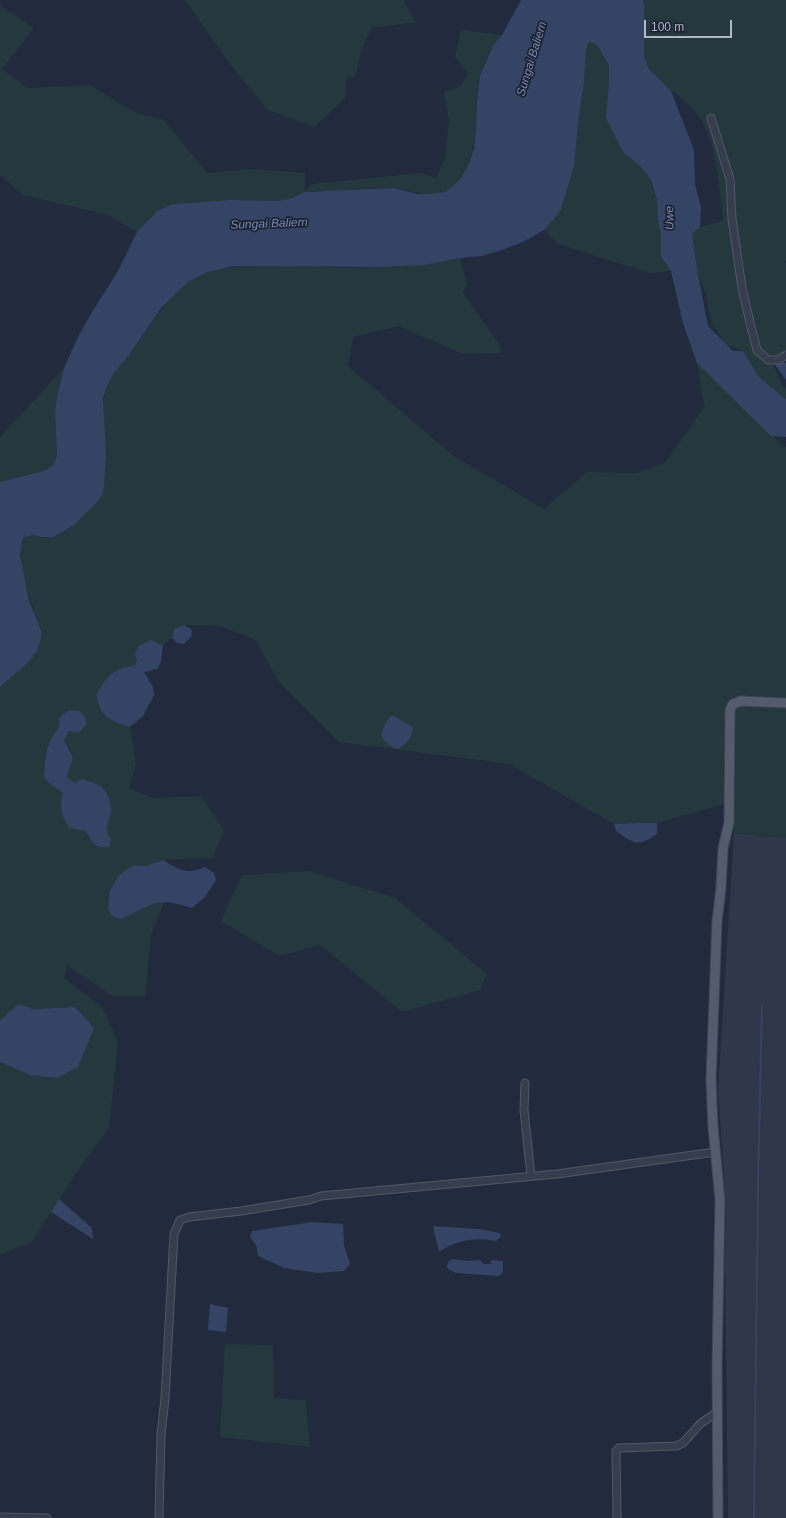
<!DOCTYPE html>
<html>
<head>
<meta charset="utf-8">
<style>
	body { margin:0 }
	#map { position:relative; width:786px; height:1518px; overflow:hidden; background:#222a3d; font-family:Arial,sans-serif }
	canvas { display:block }
	.scale { position:absolute; left:644px; top:20px; width:88px; height:18px; box-sizing:border-box; border:2px solid #b2b8c8; border-top:0; padding-left:5px; font-size:12px; line-height:14px; white-space:nowrap; color:#b2b8c8; -webkit-text-stroke:3px #1b2232; paint-order:stroke }
</style>
</head>
<body>
<div id="map">
<canvas width="786" height="1518"></canvas>
<div class="scale">100 m</div>
</div>
<script>
const ctx = document.querySelector('canvas').getContext('2d');
ctx.lineJoin = 'round';
function fillPath(path, color) { ctx.fillStyle = color; ctx.fill(path, 'evenodd'); }
function stroke(path, color, width, dash) { ctx.strokeStyle = color; ctx.lineWidth = width; ctx.lineCap = dash ? 'butt' : 'round'; ctx.setLineDash(dash || []); ctx.stroke(path); }
function label(font, color, halo, rows, align = 'center') {
  ctx.font = font + ' Arial,sans-serif'; ctx.lineWidth = 3.5; ctx.setLineDash([]); ctx.textBaseline = 'middle'; ctx.strokeStyle = halo; ctx.fillStyle = color; for (const [text, x, y, turn = 0] of rows) {
    ctx.save(); ctx.translate(x, y); ctx.rotate((+turn || 0) * Math.PI / 180); ctx.textAlign = isNaN(turn) ? turn : align; if (halo) ctx.strokeText(text, 0, 0); ctx.fillText(text, 0, 0); ctx.restore();
  }
}
fillPath(new Path2D(`
	M734,833l52,5v680h-58l-3,-256 1,-58 -8,-114z`), '#30374a');
fillPath(new Path2D(`
	M185,0h218l13,22 -44,6 -10,20 -7,29 -8,-1 -2,22 -31,29 -46,-17 -35,-42z
	M643,0h143v261l-2,1 2,2v87l-13,13 11,24h2v11l-27,-22 -16,-26 -16,-6 -14,-20 -5,-16 -2,-16 -8,-19 -6,-41 8,-6 19,-5 4,-3c-4,-28 -6,-73 -21,-98 -13,-24 -51,-37 -58,-65v-51z
	M0,5l34,23 -32,41 26,19 62,-3 46,28 28,7 43,53 45,-4 53,4v19l7,-8 108,-11 16,5 9,-20 4,-38 -5,-28 17,-6 7,-12 -13,-17 6,-27 41,5c-9,12 -18,25 -22,40 -5,19 -3,41 -5,60 -2,20 -10,48 -30,57 -18,7 -34,-3 -51,-4 -18,-1 -37,2 -55,3 -11,0 -23,-1 -33,1 -5,1 -9,5 -14,6 -5,2 -10,2 -15,3l-104,3 -16,7 -20,21 -29,-17 -85,-20 -23,-20z
	M592,41l6,5 11,20v19l14,67 17,14 11,14 6,20 1,22 3,12v22l10,15 -22,2 -91,-29 -14,-14 9,-10 21,-54 5,-51 5,-32 2,-32 3,-9z
	M460,258l7,26 -4,9 38,54 -1,6 -38,1 -64,-28 -45,11 -5,29 106,90 90,53 43,-37 49,1 29,-10 40,-57c-4,-14 -5,-28 -8,-43l89,85v390l-52,-5 -7,-30 -70,20 -43,1 -105,-60 -170,-22 -61,-61 -22,-41 -36,-14 -35,-1 -13,9v4l-9,7 -12,-5 -17,26h-7l-31,29c4,23 14,25 34,32l6,38 -7,23 23,10 49,-2 23,34 -11,28 -50,2 -17,6 -13,-1 -23,25 -2,17 7,11 7,1 28,-15 15,-3 -14,34 -6,61h-33l-45,-31 -2,14 37,28 16,35 -9,86 -33,45 -44,69 -32,13v-193l30,13 64,-46 -19,-22 -42,2 -14,-5 -19,16v-333l27,-23 14,-34c-6,-15 -31,-84 -15,-94 4,-3 9,0 14,1 18,3 33,-10 44,-23l19,-103c-1,-32 18,-45 35,-68 15,-22 29,-45 50,-61 28,-21 67,-16 100,-16 31,1 63,2 94,1 28,-1 51,-4 78,-9zM60,724l9,7 -5,10 9,16 -6,20 44,35 -5,14 1,7 -13,12 -31,-52 -14,-10 -4,-5c-1,-10 0,-28 5,-37 3,-6 7,-11 10,-17z
	M64,368l-7,28 -2,16 2,43 -3,9 -7,6 -47,12v-45z
	M309,871l86,27 92,76 -7,16 -78,22 -82,-67 -41,11 -58,-35 21,-46z
	M225,1344l48,1 1,53 32,2 4,47 -90,-10z`), '#24383e');
fillPath(new Path2D(`
	M521,0h122l1,5v51l5,13 22,22 23,59 1,34 6,23 -1,20 -8,7 6,40 10,52 25,25h10l16,26 27,22v38l-15,-1 -74,-73 -14,-40 -12,-52 -10,-15v-22l-3,-12 -1,-22 -6,-20 -11,-14 -17,-14 -17,-34 3,-33v-19l-11,-20 -7,-4h-2l-3,9 -2,32 -5,32 -5,51 -13,43 -8,11 -9,10 -21,12 -24,9 -17,5 -22,2 -36,7 -43,2 -148,-1 -25,6 -19,9 -27,26 -33,48 -15,18 -7,13 -4,12 3,56 -2,32 -2,9 -5,7 -22,22 -9,6 -13,7h-12l-9,-2 -8,2 -2,4 -2,14 9,45 12,30v8l-4,13 -10,13 -27,23v-205l47,-12 7,-6 3,-9 -2,-43 2,-16 7,-28 15,-33 13,-23 26,-41 19,-39 20,-21 16,-7 15,-1 44,-3 45,1 15,-3 13,-6 89,-4 24,6h12l15,-2 8,-6 9,-9 7,-14 5,-14 2,-23 1,-25 3,-26 13,-29 9,-11z
	M779,362l7,1v17l-11,-15z
	M185,625l7,5 -1,7 -7,7 -7,-1 -5,-5 2,-9z
	M151,640l12,5 -2,17 -4,7 -13,3 9,15 1,8 -11,21 -13,11c-21,-7 -29,-9 -34,-32 10,-17 18,-28 38,-29l3,-5 -2,-7 4,-8z
	M69,710l11,1 5,6 1,8 -8,8 -9,-2 -5,10 9,16 -6,20 8,6 7,-4c6,2 14,4 18,7 8,6 12,17 11,26 -2,12 -8,15 0,27l-2,8c-15,1 -16,-3 -23,-16l-17,-3c-8,-14 -10,-20 -6,-35l-14,-10 -5,-6c1,-11 1,-26 6,-36 4,-10 11,-11 9,-23z
	M390,716h4l19,11c-1,12 -6,16 -15,22 -21,-9 -19,-15 -8,-33z
	M637,823h20v11c-19,13 -23,10 -41,-3l-2,-7z
	M163,860c16,10 24,15 42,7l9,6 2,7 -11,17 -13,11c-36,-12 -39,-4 -70,11l-7,-1 -4,-3 -3,-8 2,-17 9,-15 14,-10 13,1z
	M19,1004l14,5 42,-2 19,21 -16,39 -21,11 -27,-3 -30,-13v-42z
	M59,1199l33,29 1,11 -42,-27z
	M312,1222l31,2 1,21 6,19 -6,7 -27,2 -33,-5 -26,-12 -2,-11 -6,-8 2,-6z
	M433,1226l46,3 21,4 1,4 -5,4c-21,-4 -39,-1 -57,11z
	M453,1259l15,2 12,-1 4,4h7v-4l12,1v11l-4,4 -43,-3 -9,-5 1,-6z
	M210,1304l18,4 -2,24 -18,-2z`), '#354365');
stroke(new Path2D(`
	M754,1518l4,-334 4,-178`), '#354365', 2);
const minor = new Path2D(`
	M711,118l19,61 2,40 10,69 9,39 6,23 11,10h11l7,-5
	M525,1083l-1,27 7,66
	M0,1517l47,1
	M159,1518l2,-83 4,-37 9,-164 6,-14 9,-3 52,-6 68,-11 12,-4 236,-22 158,-22
	M617,1518l-1,-67 3,-3 57,-2 7,-3 17,-19 17,-12`);
const major = new Path2D(`
	M718,1518l-1,-151 3,-167 -7,-73 -2,-48 6,-158 4,-33 2,-40 6,-25 1,-113 3,-6 8,-3 45,2`);
stroke(minor, '#515868', 9);
stroke(major, '#3f4656', 11);
stroke(minor, '#363d4d', 7);
stroke(major, '#545b6d', 9);
label('italic 12px', '#788ab2', '#1b2232', [
	["Sungai Baliem",532,59,-73],
	["Uwe",670,218,-91],
	["Sungai Baliem",269,224,-2]
]);
</script>
</body>
</html>
